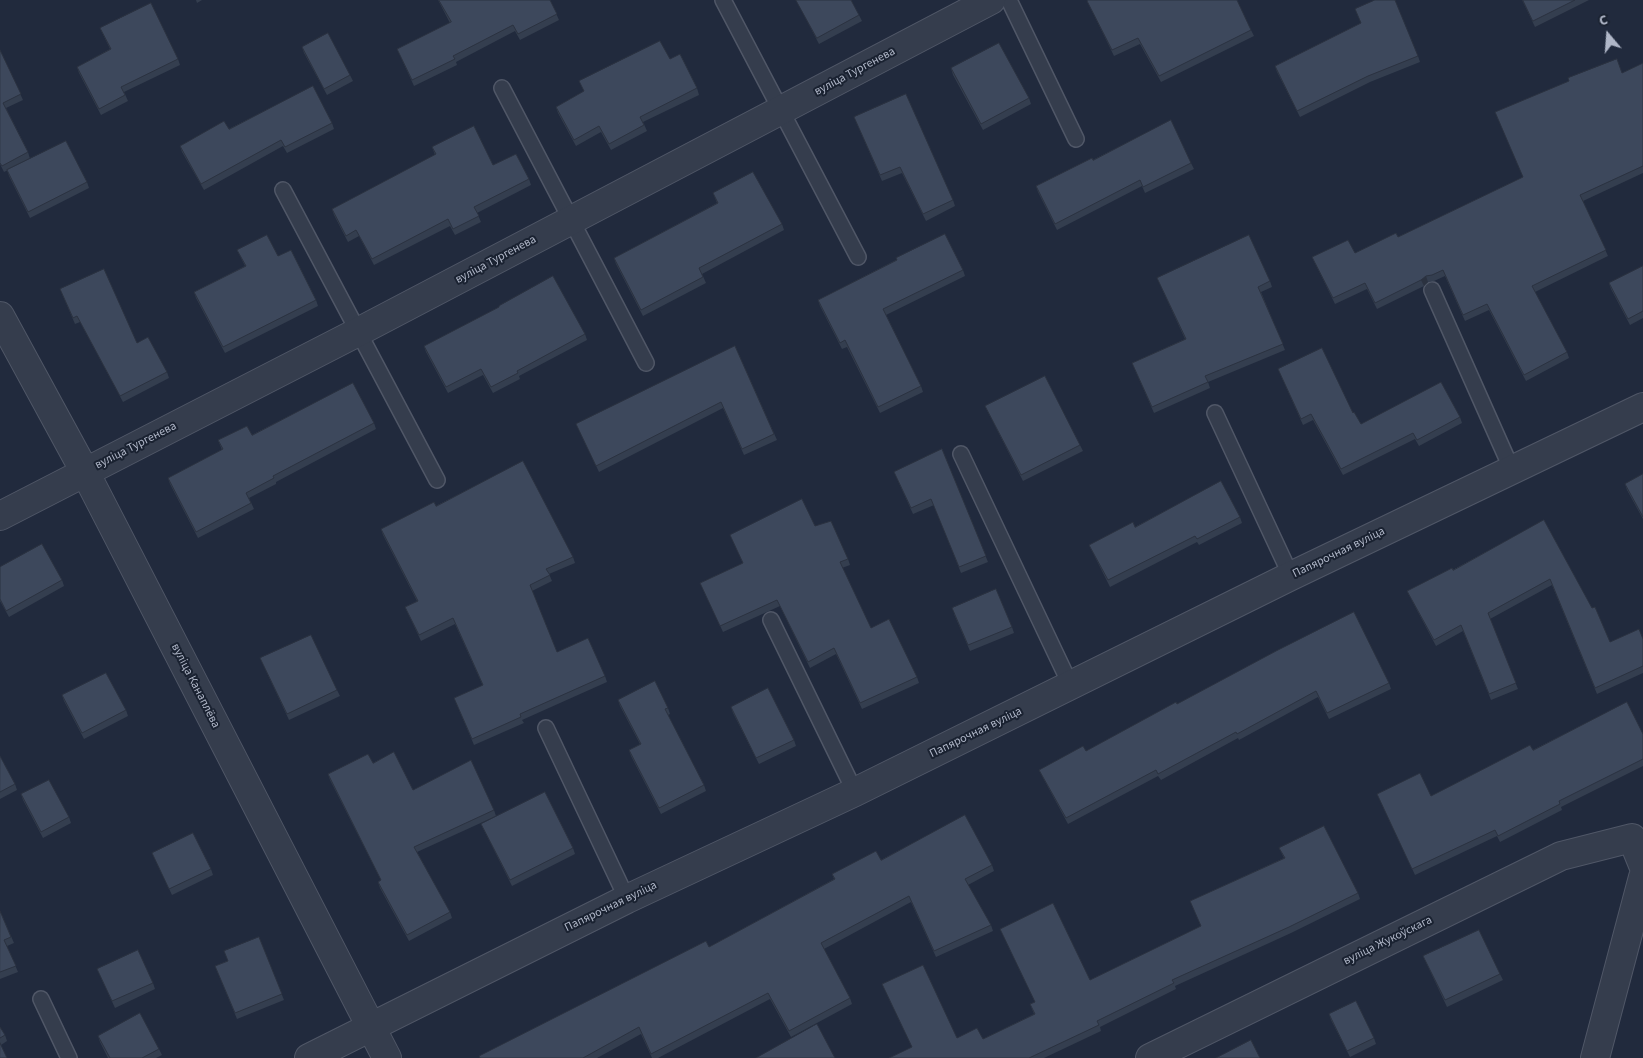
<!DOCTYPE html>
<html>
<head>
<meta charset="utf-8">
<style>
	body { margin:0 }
	#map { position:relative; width:1643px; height:1058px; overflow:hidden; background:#212a3d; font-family:"Source Sans 3",sans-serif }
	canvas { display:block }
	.north { position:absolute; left:1583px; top:10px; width:50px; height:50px; -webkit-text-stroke:4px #1a2231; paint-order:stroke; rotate:342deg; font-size:14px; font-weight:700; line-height:20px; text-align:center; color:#b0b7c8 }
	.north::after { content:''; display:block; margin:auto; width:18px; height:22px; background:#b0b7c8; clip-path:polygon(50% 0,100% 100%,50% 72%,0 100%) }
</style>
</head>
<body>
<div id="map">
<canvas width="1643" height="1058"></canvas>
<div class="north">С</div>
</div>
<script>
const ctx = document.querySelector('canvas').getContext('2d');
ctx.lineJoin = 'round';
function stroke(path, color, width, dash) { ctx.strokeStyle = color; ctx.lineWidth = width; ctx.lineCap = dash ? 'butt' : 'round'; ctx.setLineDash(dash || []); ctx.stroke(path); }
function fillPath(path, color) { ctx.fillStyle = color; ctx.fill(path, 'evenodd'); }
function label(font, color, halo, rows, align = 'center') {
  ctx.font = font + ' "Source Sans 3",sans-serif'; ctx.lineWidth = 4; ctx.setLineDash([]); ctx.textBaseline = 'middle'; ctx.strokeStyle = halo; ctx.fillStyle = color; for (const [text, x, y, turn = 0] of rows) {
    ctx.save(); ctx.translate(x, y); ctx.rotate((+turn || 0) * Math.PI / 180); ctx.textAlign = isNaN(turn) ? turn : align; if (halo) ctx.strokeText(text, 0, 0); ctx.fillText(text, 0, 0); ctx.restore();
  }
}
const service = new Path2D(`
	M723,0l135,257
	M1009,0l67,139
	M502,88l144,275
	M283,190l154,290
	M1432,290l80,180
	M1215,413l76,163
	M961,454l110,232
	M771,620l84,172
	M546,728l81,171
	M41,999l28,59`);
const minor = new Path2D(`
	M0,316l85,156 302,586
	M0,516l358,-184 633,-332
	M309,1058l318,-159 228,-107 436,-216 352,-169
	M1150,1058l411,-202 71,-18 11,27
	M1595,1058l48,-181`);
stroke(service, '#505767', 18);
stroke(minor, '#505767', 30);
stroke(service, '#353d4d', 15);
stroke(minor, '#353d4d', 28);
fillPath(new Path2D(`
	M196,0h6l-5,3z
	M438,0h112l9,20 -39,20 -5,-9 -59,31 1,3 -43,21 -17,-37 53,-26z
	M796,0h55l8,15 3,6 -43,23z
	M1522,0h67l-54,27z
	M1087,1l164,29 3,6 -93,46 -21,-38 -26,12 -24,-49z
	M100,28l78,31 2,6 -56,27 4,9 -27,14 -22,-42 -2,-6 33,-18z
	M302,47l48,28 3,6 -26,14 -23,-42z
	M0,50l23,50 -17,8 22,44 2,7 -26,13 -4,-8z
	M1418,56l2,6 -50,20 -70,35 -23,-45 -2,-6z
	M670,59l27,29 2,7 -56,27 4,9 -36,19 -10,-18 -25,14 -18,-33 -2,-6 28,-16 -5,-10z
	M1643,63v110l-60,28 25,55 -73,36 32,60 2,6 -43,23 -37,-71 -24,11 -20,-45 -11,5 -6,1 -4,4 -47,23 -10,-20 -32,15 -20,-41 -3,-6 43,-4 43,-16 125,-60 99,-104z
	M951,68l78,30 2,6 -48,26 -30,-55z
	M854,117l99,83 2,6 -29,15 -24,-48 -20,8z
	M332,123l2,6 -47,24 -4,-7 -79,44 -22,-38 -2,-6 49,-17z
	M432,147l61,18 36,14 2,6 -54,28 4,9 -26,13 -5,-9 -76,39 -15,-29 -11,6 -14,-27 -2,-6 103,-54z
	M1093,160l98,3 3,6 -49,24 -3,-7 -85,44 -19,-38 -2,-6z
	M7,170l80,12 2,6 -59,30 -21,-42z
	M713,193l69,31 2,6 -82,44 4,9 -63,33 -27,-52 -2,-6 103,-55z
	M237,250l41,6 38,44 2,6 -93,47 -29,-55 -2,-6 51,-26z
	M896,260l67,10 2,6 -79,39 35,71 2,6 -43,21 -33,-66 -5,2 -22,-43 -2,-6z
	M1643,266v52l-13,7 -19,-36 -2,-6z
	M1157,278l113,3 2,6 -11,5 24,58 -77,32 2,6 -56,25 -22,-50 53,-24z
	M60,289l77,54 30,29 2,6 -46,24 -43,-80 -5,2z
	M585,334l2,6 -68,36 1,3 -27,14 -10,-18 -35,18 -22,-41 -2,-6z
	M735,346l42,94 -33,15 -21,-47 -124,64 -23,-48z
	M1278,369l75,44 8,11 99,-7 2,6 -43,23 -4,-7 -72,36 -30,-55 -10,5z
	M985,406l95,39 3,6 -60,30 -35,-69z
	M374,423l2,6 -100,53v2l-27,14 5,11 -56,29 -28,-54 -2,-6 54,-28 -4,-10 34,-5z
	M942,449l46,113 -27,11 -27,-68 -21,9 -19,-42z
	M1643,474v45l-16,-29 -2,-6z
	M436,506l137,51 2,6 -26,11 3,7 -20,10 25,61 48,24 2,6 -85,38 2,3 -50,22 -20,-47 29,-12 -28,-62 -34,17 -16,-34 12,-6 -34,-66 -2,-6z
	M1240,517l2,6 -43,22 -2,-3 -87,45 -21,-42z
	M1544,520l66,122 33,-3v34l-46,21 -45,-109 -62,34 28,70 -27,11 -28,-69 -27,15 -26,-49 -3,-6 46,-21z
	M815,526l33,33 2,6 -8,3 29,60 46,49 2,6 -57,26 -26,-55 -26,14 -30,-62 -57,26 -23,-49 43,-20 -13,-28z
	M0,567l62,13 2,6 -55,31 -9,-16z
	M954,614l58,13 2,6 -44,18z
	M260,658l77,32 3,6 -51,24z
	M1389,683l2,6 -62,30 -11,-22 -79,43 -1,-2 -77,42 -3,-4 -90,48 -26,-48 -3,-6 47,-19 91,-47z
	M62,695l64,15 2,6 -44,23 -20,-38z
	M618,700l50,8 2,6 -2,1 36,70 2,6 -45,23 -30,-58 -2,-6 11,-6 -20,-38z
	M731,707l63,33 2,6 -37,18 -26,-51z
	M1643,734v32l-82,41 1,3 -62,32 -3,-6 -82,39 -38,-81 54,2 102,-46z
	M0,756l15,28 2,6 -17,9z
	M373,763l40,27 81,20 2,6 -79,36 33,60 2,6 -43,23 -29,-53 -2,-6 3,-2 -51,-100 -2,-6z
	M21,794l48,23 2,6 -28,15 -20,-38z
	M481,824l92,24 2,6 -63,32z
	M1279,848l79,45 2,6 -69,34 -116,53 1,3 -76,38 1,4 -57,27h-155l23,-11 -30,-63 75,54 26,1 51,-25 -4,-10 5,-2 -35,-73 90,51 111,-54 -11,-25 94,-43z
	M152,853l59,16 2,6 -41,20z
	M881,860l111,5 2,6 -26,14 23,40 2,6 -57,26 -25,-55 -87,47 26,49 2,6 -61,33 -21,-38 -112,59h-6l-11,-24 -44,24h-117l229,-111 125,-68 -2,-5z
	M0,911l14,32 -7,3 11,26 -18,7z
	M259,937l25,63 -47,19 -22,-53 12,-5z
	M1423,956l77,18 3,6 -56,27z
	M97,969l56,14 2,6 -40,19z
	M1329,1014l45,24 2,6 -26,13 -19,-37z
	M0,1027l5,8 2,6 -6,4 -1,13z
	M98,1036l61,13 3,6 -6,3h-48l-8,-16z`), '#343e4f');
fillPath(new Path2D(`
	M1426,276l2,6 -4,4 -3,-6z`), '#2b3240');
const building = new Path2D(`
	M439,0h111l7,14 -39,20 -5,-9 -60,31 2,3 -43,21 -15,-31 54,-27z
	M796,0h55l8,15 -42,23z
	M1088,0h149l14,30 -92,46 -21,-38 -26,12 -25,-49z
	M1375,0h20l23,56 -50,20 -71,35 -22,-45 86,-43 -6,-14z
	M1523,0h52l-42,21z
	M151,3l27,56 -57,28 4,8 -26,14 -22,-42 34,-18 -11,-21z
	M328,33l22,42 -26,14 -22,-42z
	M660,41l10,18 10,-5 17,34 -57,29 4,8 -35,19 -10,-18 -25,14 -18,-33 28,-16 -5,-10z
	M999,43l30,55 -48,26 -30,-56z
	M0,50l21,44 -18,9 25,49 -26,14 -2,-3z
	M1617,59l5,14 21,-10v103l-63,29 26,55 -74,36 35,66 -43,23 -37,-71 -24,11 -20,-45 -11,5 -6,1 -5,4 -46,23 -10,-20 -32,15 -21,-41 36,-17 7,13 41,-20 2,4 125,-60 -28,-65 74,-31 -1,-3z
	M313,86l19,37 -47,24 -4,-7 -80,44 -21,-38 44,-25 5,8z
	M906,94l47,106 -30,14 -23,-47 -20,8 -26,-58z
	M1171,120l20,43 -48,24 -3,-7 -85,44 -19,-38 56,-28 1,2z
	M474,126l19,39 23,-11 13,25 -55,28 5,9 -26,13 -5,-10 -76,40 -16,-29 -10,6 -14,-27 104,-55 -4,-7z
	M66,141l21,41 -59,30 -21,-42z
	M753,172l29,52 -83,44 4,9 -62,33 -27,-52 104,-55 -5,-10z
	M945,234l18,36 -80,39 38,77 -43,21 -33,-67 -5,3 -22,-43 79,-40 -1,-2z
	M267,235l11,21 13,-6 25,50 -93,47 -29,-55 52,-26 -9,-16z
	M1249,235l21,46 -12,6 25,57 -78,32 3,6 -56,25 -20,-44 54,-24 -29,-61z
	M1643,266v45l-15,8 -19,-36z
	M104,269l33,74 11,-6 19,35 -47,24 -43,-80 -4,2 -13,-29z
	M553,276l32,58 -68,37 1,2 -27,14 -10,-18 -35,18 -22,-41 75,-39v-1z
	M735,346l39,88 -32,15 -21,-47 -125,64 -20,-42z
	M1322,348l31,65 1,-1 7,12 80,-42 19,35 -43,23 -4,-7 -72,36 -30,-55 -10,5 -23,-50z
	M1045,376l35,69 -59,30 -36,-69z
	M353,383l21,40 -101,53 1,2 -28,15 5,10 -55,29 -28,-54 55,-29 -5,-9 29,-14 5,9z
	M942,449l44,107 -27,11 -28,-68 -20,9 -17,-36z
	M523,461l50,96 -27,12 4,6 -20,10 27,67 31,-14 17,38 -85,38 1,3 -49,22 -18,-41 29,-13 -30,-67 -34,17 -14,-28 13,-6 -37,-72 53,-27 2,4z
	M1643,474v43l-18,-33z
	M1221,481l19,36 -43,22 -2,-3 -87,44 -19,-35 44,-23 2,5z
	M802,499l13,27 16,-5 17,38 -8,3 31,66 18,-9 28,58 -57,26 -26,-55 -26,14 -31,-62 -57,26 -20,-43 43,-20 -13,-28z
	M1544,520l48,88 3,-1 15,35 29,-13 4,10v27l-48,22 -45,-109 -62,34 28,70 -27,11 -28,-69 -27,15 -27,-49 45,-23 1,2z
	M42,544l20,36 -56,31 -6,-12v-32z
	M996,589l16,38 -44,18 -16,-37z
	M1354,612l35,71 -62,30 -11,-22 -79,43 -1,-2 -78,42 -2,-4 -90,48 -27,-48 44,-24 3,5 90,-49 1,2 99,-53z
	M311,635l26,55 -50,24 -27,-56z
	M106,673l20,37 -44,23 -20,-38z
	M655,681l13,27 -3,1 39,76 -45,23 -30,-58 12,-6 -23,-44z
	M768,688l26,52 -38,18 -25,-51z
	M1627,702l16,32v25l-84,42 1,3 -62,32 -3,-6 -83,39 -35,-75 43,-21 11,23 99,-51 3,5z
	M394,752l19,38 58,-30 23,50 -80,37 36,65 -43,23 -29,-53 3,-2 -53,-106 40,-20 5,9z
	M0,756l15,28 -15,8z
	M49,780l20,37 -28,15 -20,-38z
	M545,792l28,56 -63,32 -29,-56z
	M965,815l27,50 -27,14 26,46 -57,26 -25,-55 -88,47 29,55 -61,33 -21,-38 -117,61 -12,-27 -56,31h-103l-1,-2 227,-115 3,6 126,-68 -3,-5 44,-23 5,9z
	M1324,826l34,67 -69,34 -117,53 2,3 -77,38 2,4 -70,33h-140l23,-11 -30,-63 41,-19 34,73 20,-10 6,11 52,-25 -5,-10 5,-2 -35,-73 53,-26 37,77 111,-54 -11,-25 95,-43 -6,-10z
	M193,833l18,36 -42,20 -17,-36z
	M0,911l11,26 -7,3 12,26 -16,6z
	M1479,930l21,44 -55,26 -22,-44z
	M259,937l23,57 -47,19 -20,-47 13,-5 -4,-10z
	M138,950l15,33 -41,18 -15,-32z
	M1356,1001l18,37 -27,13 -18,-37z
	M140,1013l19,36 -17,9h-32l-12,-22z
	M817,1024l18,34h-79z
	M0,1027l5,8 -5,3z
	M1251,1040l9,18h-44z
	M0,1043l7,15h-7z`);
fillPath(building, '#3d485c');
stroke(building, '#2b3240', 1);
label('12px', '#b0b7c8', '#1a2231', [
	["вуліца Тургенева",855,72,-28],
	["вуліца Тургенева",496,260,-28],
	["вуліца Тургенева",136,446,-27],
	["Папярочная вуліца",1339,553,-26],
	["вуліца Канаплёва",195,686,63],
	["Папярочная вуліца",976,733,-26],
	["Папярочная вуліца",611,907,-26],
	["вуліца Жукоўскага",1388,941,-26]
]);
</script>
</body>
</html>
